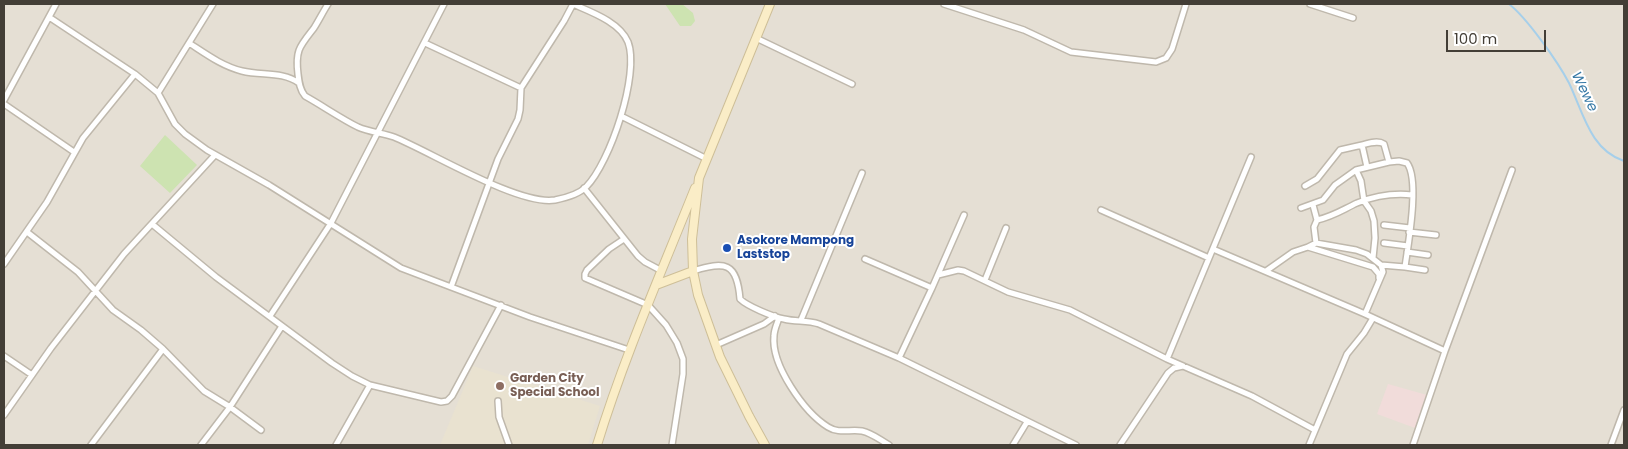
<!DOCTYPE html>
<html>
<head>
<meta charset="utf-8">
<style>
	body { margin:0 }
	#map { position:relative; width:1628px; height:449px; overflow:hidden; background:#f1eee6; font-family:Poppins,sans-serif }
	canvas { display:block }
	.frame { position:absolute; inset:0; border:5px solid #433e36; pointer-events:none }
	.scale { position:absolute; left:1446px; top:30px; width:100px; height:22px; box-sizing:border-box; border:2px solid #433e36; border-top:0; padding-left:6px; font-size:15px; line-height:18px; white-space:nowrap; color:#433e36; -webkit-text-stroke:4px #fff; paint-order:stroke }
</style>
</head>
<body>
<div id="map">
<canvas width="1628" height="449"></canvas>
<div class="frame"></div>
<div class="scale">100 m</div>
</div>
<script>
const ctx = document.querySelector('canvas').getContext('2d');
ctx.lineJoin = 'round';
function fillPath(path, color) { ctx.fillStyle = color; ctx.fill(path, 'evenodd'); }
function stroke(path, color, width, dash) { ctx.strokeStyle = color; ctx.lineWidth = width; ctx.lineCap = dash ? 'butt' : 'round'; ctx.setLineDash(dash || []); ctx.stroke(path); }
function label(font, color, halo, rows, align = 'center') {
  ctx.font = font + ' Poppins,sans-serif'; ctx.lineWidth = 4; ctx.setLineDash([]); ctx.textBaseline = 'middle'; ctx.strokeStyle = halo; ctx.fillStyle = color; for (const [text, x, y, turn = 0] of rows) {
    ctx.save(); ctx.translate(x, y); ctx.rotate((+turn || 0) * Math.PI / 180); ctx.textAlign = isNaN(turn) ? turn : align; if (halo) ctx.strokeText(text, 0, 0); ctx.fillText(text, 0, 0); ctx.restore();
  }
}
fillPath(new Path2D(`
	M4,4h1620v441h-1620z`), '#e5dfd4');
fillPath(new Path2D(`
	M473,366l127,40 -12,39h-148z`), '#e9e2d0');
fillPath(new Path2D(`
	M1388,384l39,11 -12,33 -38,-14z`), '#f1dcda');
fillPath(new Path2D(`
	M665,4h17l11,9 2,8 -4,5h-11z
	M165,135l32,30 -27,28 -30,-27z`), '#cde3b1');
stroke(new Path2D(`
	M1509,4c18,14 49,58 60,79 14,29 21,67 55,78`), '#a6cfea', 2);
const street = new Path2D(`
	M213,4l-55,89 17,31 10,10 22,16 62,35 132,83 129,49 99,33
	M328,4c-5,8 -9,16 -14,24 -14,18 -19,22 -16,46 1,9 2,16 7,22 18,10 35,22 53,31 11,5 24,6 36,10 37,15 125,69 161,63 10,-2 24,-6 31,-13 24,-24 54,-113 42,-145 -8,-20 -37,-30 -55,-38
	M944,4l80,26 47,22 85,10 10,-4 6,-9 14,-45
	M1310,4l43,14
	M49,17l86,57 23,19
	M756,38l96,46
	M189,43c17,11 33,23 53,28 20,5 40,0 57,12
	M425,43l96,45
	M4,100l52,-96
	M4,104l70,48
	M621,116l86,43
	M1367,167l-5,-22c7,-2 16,-5 22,-1l5,18
	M1356,170l5,11 3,20 7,10 3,10 1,17 -2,20
	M1305,186l12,-7 23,-29 22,-5
	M584,188l54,68 7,6 17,9
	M1313,205l4,15
	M1301,208l22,-8 12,-15 21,-15 33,-8 10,-1 8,2c13,17 1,82 -2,104l-24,-2
	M1101,210l108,48
	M152,224l64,53 116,86 20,13 18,9 71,17 6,-1 5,-5 49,-91
	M1384,225l26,3
	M27,232l51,40 35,38 28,20 22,19 41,42 26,16 31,23
	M1409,232l27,3
	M624,239l-15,10 -22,21 -2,4v4l63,27 18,20 11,18 6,16v15l-11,71
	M1316,243l-2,-16 3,-7c17,-4 25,-10 40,-17 18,-7 37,-10 55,-8
	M1384,243l24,3
	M1308,247l8,-4 40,7 11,4 14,11 2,7 -18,42
	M1213,249l152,65 80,37
	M1407,252l21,3
	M865,259l67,29
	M4,264l43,-62 36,-64 52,-64
	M1405,267l20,3
	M693,271c32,-10 44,-9 47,28 7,7 33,18 44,20 12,3 23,1 35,5l80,34 177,87
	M1266,271l27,-19 15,-5 65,20 6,7v4
	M938,275l20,-5 6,1 44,21 62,18 97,49 85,37 63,34
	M985,280l21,-52
	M451,287l47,-128 20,-40 2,-9 1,-22 43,-67 9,-17
	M270,316l61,-93 113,-219
	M779,318c-2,6 -5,12 -5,18 -3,29 30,76 54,91 11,7 22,2 34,4 10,2 18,9 27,14
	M801,320l61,-147
	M716,345l48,-21 11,-8
	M4,356l28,19
	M899,358l33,-70 32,-73
	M1167,359l84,-202
	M498,401l1,16 10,28
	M4,415l47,-67 73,-94 91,-99
	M91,445l72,-96
	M201,445l29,-38 52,-81
	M336,445l34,-60
	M1013,445l14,-23
	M1120,445l48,-72 6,-5 9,-2
	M1309,445l38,-91 17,-21 9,-15
	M1413,445l32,-94 67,-181
	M1611,445l13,-35`);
const secondary = new Path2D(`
	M656,285l37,-14
	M597,445c27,-88 64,-172 98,-257
	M765,445l-16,-29 -29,-59 -22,-62 -5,-24 -1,-32 7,-61 71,-174`);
stroke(street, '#bfb8ac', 8);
stroke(secondary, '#cebf98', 10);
stroke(street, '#fff', 5);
stroke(secondary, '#faedc7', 8);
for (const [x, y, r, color] of [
	[727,248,5,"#1a4fb4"],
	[500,386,5,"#8d6e63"]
]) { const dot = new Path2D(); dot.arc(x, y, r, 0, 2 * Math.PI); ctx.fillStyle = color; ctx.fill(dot); stroke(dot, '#fff', 2); }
label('bold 12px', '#164399', '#fff', [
	["Asokore Mampong",737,241],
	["Laststop",737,255]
], 'left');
label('bold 12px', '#785e54', '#fff', [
	["Garden City",510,379],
	["Special School",510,393]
], 'left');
label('italic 14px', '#3779a6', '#fff', [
	["Wewe",1584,92,64]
]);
</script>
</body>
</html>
